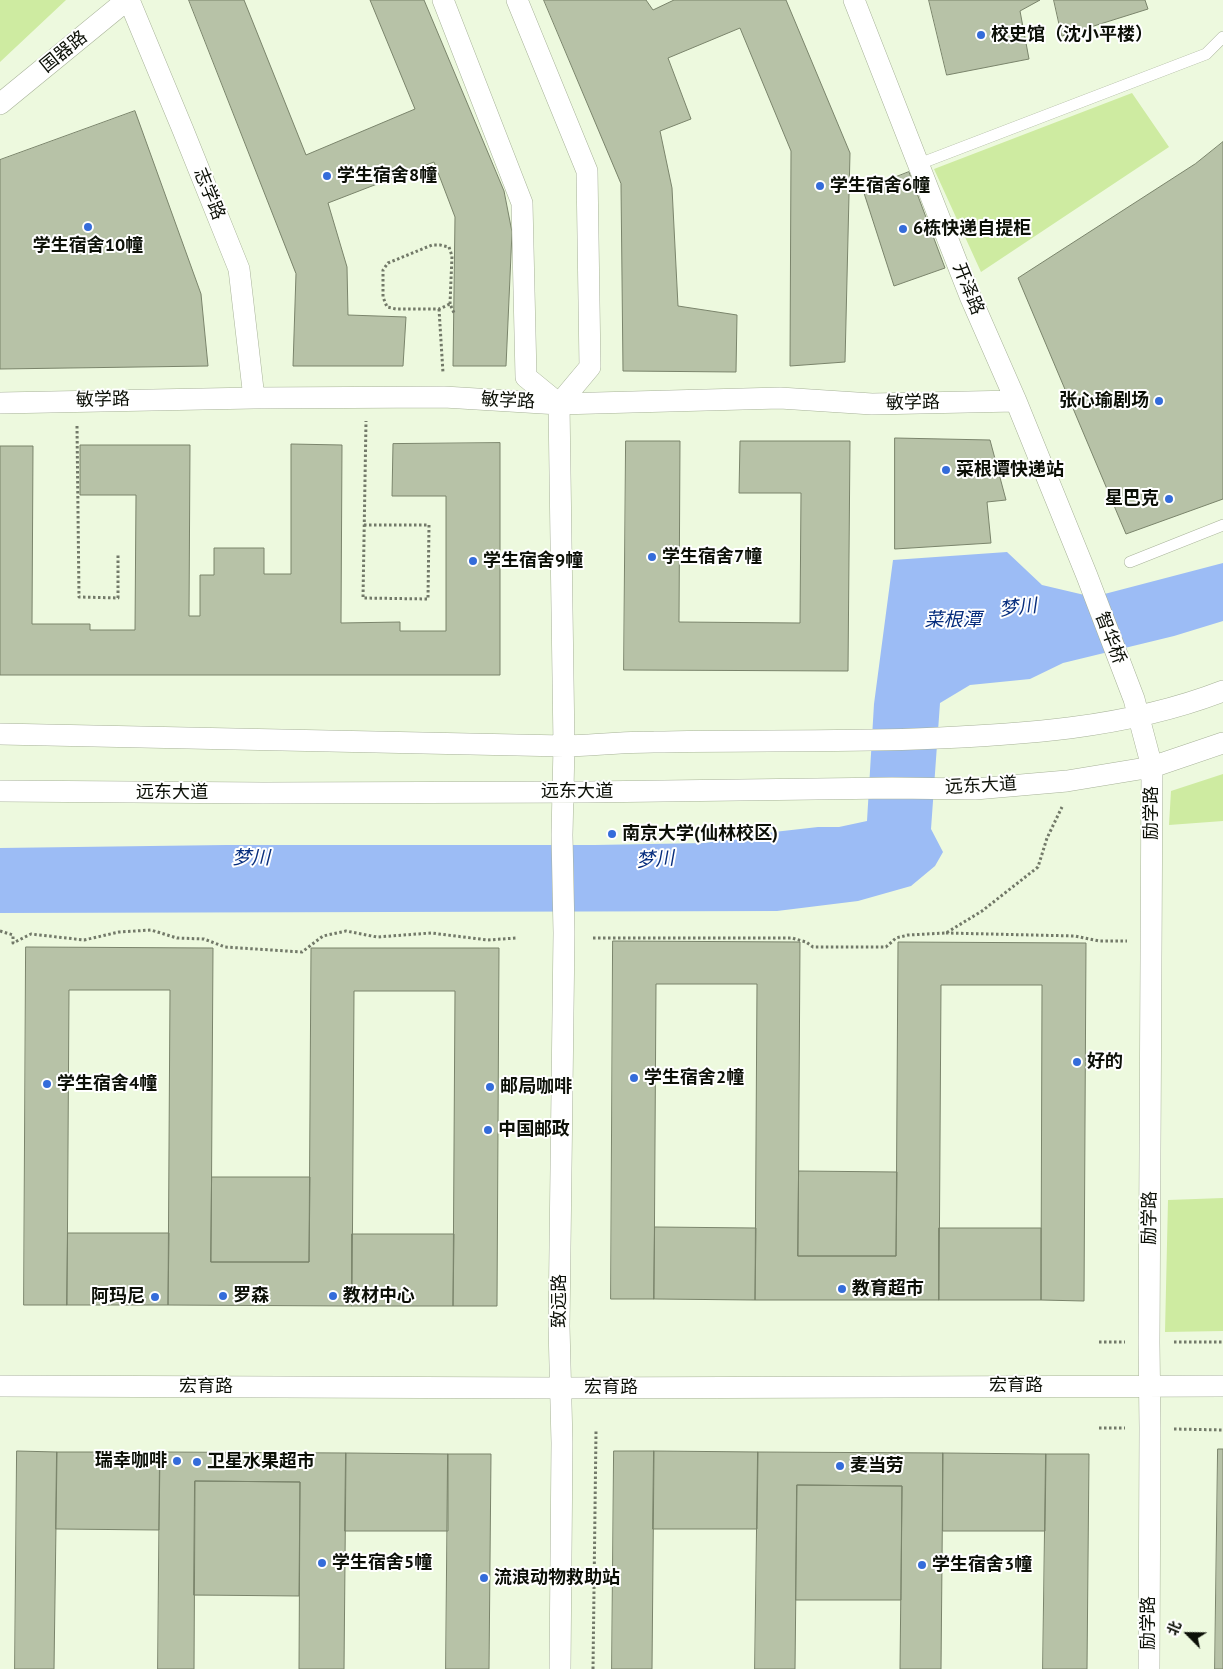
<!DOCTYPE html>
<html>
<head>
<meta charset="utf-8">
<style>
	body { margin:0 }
	#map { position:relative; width:1223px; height:1669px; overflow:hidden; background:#edf9de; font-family:"PT Sans","Noto Sans SC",sans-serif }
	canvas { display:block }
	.north { position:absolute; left:1163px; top:1609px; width:50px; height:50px; -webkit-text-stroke:4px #fff; paint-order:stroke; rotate:293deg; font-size:14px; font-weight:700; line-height:20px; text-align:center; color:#0c1007 }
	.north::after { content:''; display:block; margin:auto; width:18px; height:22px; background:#0c1007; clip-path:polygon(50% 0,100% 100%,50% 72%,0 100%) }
</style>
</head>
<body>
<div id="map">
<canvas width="1223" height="1669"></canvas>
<div class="north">北</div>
</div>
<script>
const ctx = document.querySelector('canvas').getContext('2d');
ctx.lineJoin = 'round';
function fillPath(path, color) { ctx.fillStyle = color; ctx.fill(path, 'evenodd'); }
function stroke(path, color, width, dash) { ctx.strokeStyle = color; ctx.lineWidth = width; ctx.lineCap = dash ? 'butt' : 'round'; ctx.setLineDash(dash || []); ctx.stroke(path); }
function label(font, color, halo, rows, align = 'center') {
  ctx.font = font + ' "PT Sans","Noto Sans SC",sans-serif'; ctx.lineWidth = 4; ctx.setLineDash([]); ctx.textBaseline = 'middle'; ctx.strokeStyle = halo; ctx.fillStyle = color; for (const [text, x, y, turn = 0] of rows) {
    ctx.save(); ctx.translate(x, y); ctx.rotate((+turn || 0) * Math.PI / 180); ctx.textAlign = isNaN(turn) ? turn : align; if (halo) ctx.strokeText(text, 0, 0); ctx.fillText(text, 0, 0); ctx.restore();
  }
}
fillPath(new Path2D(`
	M0,0h66l-66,62z
	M1132,93l37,54 -188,125 -47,-103z
	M1223,774v47l-54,4 2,-34z
	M1223,1198v133l-58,1 3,-132z`), '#ceeba1');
fillPath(new Path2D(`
	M1007,552l35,33 51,12 130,-34v58l-49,15 -111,27 -33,16 -60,6 -30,18 -9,126 12,23 -8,14 -24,20 -53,15 -81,10 -777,2v-65l226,-3h369l110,-2 69,-11 44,-5h21l28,-6 7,-117 19,-144z`), '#9cbcf5');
const building = new Path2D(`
	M189,0h55l62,155 109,-46 -45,-109h54l80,191 8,41 -6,134h-53l2,-149 -21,-55 -106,41 19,64 1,48 58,2 -3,49h-110l3,-92z
	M544,0h102l7,10 21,-10h112l64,153 -5,209 -55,4 1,-215 -51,-123 -72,30 23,61 -31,12 12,57 6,118 59,9 -1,57 -113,-1 -2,-187z
	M929,0h111l-20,11 9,48 -82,16z
	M1054,0h91l3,9 -86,27z
	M135,111l66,183 7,72 -208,3v-209z
	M1223,142v357l-97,35 -108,-256 177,-114z
	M909,172l36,96 -51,18 -31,-96z
	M895,438l95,2 16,60 -19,2 4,41 -96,6z
	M626,441h54l-1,181 121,1 1,-130h-62l1,-52h110l-2,230 -224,-1z
	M500,443v232h-500v-229h33l-1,178h58v6h45l1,-135h-56v-50h110l-1,171h11v-41h14v-27h50v26h27v-130l51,1 -1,178 59,-1v9h46v-135h-54l1,-52z
	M613,941l187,1 -2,314h98l2,-314 188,1 -2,358 -43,-1 1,-315h-101l-2,315h-184l2,-316h-101l-2,315h-43z
	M26,947l187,1 -2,314h98l2,-314h188l-2,358h-44l2,-315h-101l-2,315 -184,-1 2,-315h-101l-2,315h-43z
	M799,1171l98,1 -1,84h-98z
	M212,1177h98l-1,85h-98z
	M655,1227l101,1 -1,72 -101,-1z
	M939,1228h102v72h-102z
	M68,1233h101l-1,72h-101z
	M352,1234h102l-1,72h-101z
	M1218,1449h5v220h-8z
	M17,1451l40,1 -3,217h-39z
	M614,1451h40l-2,218h-40z
	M654,1451l104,1 -1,77h-104z
	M57,1452h103l-1,78 -103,-1z
	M160,1452l186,1 -2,216h-45l1,-187 -105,-1 -1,188h-36z
	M758,1452l185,1 -2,216h-41l2,-183 -105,-1 -2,184h-40z
	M346,1453l102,1v77h-103z
	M943,1453l103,1 -1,77h-102z
	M448,1454h43l-2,215h-43z
	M1046,1454h43l-2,215h-44z
	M195,1481l105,1 -1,114 -105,-1z
	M797,1485l105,1 -1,114h-105z`);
fillPath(building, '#b7c2a7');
stroke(building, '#7a846b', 1);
const lane = new Path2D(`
	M919,164l287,-110 17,-17
	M1130,562l93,-37`);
const street = new Path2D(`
	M129,0l54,130 56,139 15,129
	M443,0l79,203 4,174 33,27
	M517,0l70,171 3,196 -31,37 5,342 -2,89 2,98 -5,393 3,117 -2,226
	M854,0l116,296 46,105 71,175 47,123 18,68 -3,575 1,86 -1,241
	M0,104l127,-104
	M0,403l254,-5 190,-1 115,7 221,-6 92,6 144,-3
	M0,734l564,12c30,-1 60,-4 90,-4 87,-2 174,0 261,-3 103,-4 210,-10 308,-48
	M0,791l263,2 324,-1 305,-4 83,1 92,-8 85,-14 71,-24
	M0,1386l561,2 662,-2`);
stroke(lane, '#a7b298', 12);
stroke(street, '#a7b298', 22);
stroke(new Path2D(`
	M450,304l2,-48 -3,-9 -9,-2h-8l-44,18 -5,7v27l4,10 9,2h43l11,-5 4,9
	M439,309l4,64
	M77,426l2,171 39,1v-44
	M364,525h65l-1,74 -65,-1 3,-177
	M0,931l13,4v8l18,-9 53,6 35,-8 32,-2 26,8 27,1 21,8 77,5 21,-16 23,-5 31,6 54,-4 57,7 28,-2
	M946,933l129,3 24,5h28
	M593,938h199l14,4 7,5h73l10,-9 12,-3 38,-2 36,-22 56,-44 9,-29 15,-31
	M1099,1342h26
	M1174,1342h49
	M1099,1428h26
	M1174,1429l49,1
	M593,1669l3,-238`), '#727968', 3, [2.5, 2.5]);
stroke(lane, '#fff', 11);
stroke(street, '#fff', 21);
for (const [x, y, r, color] of [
	[981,35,5,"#346cda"],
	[327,176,5,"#346cda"],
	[820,186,5,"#346cda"],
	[88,227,5,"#346cda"],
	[903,229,5,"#346cda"],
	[1159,401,5,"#346cda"],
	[946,470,5,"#346cda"],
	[1169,499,5,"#346cda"],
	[652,557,5,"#346cda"],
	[473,561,5,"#346cda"],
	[612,834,5,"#346cda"],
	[1077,1062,5,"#346cda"],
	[634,1078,5,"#346cda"],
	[47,1084,5,"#346cda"],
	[490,1087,5,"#346cda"],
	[488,1130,5,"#346cda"],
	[842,1289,5,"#346cda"],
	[223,1296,5,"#346cda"],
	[333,1296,5,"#346cda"],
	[155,1297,5,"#346cda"],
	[177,1461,5,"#346cda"],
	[197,1462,5,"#346cda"],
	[840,1466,5,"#346cda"],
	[322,1563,5,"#346cda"],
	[922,1565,5,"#346cda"],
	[484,1578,5,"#346cda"]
]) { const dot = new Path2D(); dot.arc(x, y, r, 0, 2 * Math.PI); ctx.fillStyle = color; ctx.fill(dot); stroke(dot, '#fff', 2); }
label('bold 18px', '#0c1007', '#fff', [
	["校史馆（沈小平楼）",991,35],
	["学生宿舍8幢",337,176],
	["学生宿舍6幢",830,186],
	["6栋快递自提柜",913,229],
	["学生宿舍10幢",88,246,"center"],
	["张心瑜剧场",1149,401,"right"],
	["菜根谭快递站",956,470],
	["星巴克",1159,499,"right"],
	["学生宿舍7幢",662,557],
	["学生宿舍9幢",483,561],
	["南京大学(仙林校区)",622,834],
	["好的",1087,1062],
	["学生宿舍2幢",644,1078],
	["学生宿舍4幢",57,1084],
	["邮局咖啡",500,1087],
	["中国邮政",498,1130],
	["教育超市",852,1289],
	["罗森",233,1296],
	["教材中心",343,1296],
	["阿玛尼",145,1297,"right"],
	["瑞幸咖啡",167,1461,"right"],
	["卫星水果超市",207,1462],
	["麦当劳",850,1466],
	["学生宿舍5幢",332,1563],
	["学生宿舍3幢",932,1565],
	["流浪动物救助站",494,1578]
], 'left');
label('18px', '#0c1007', '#fff', [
	["国器路",64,52,-39],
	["志学路",209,194,68],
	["开泽路",968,289,68],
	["敏学路",103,400,-1],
	["敏学路",508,401,3],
	["敏学路",913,403,-1],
	["智华桥",1110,638,69],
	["远东大道",981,786,-3],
	["远东大道",577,792],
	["远东大道",172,793],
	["励学路",1152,813,-90],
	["励学路",1150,1218,-89],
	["致远路",560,1301,-90],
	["宏育路",1016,1386],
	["宏育路",206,1387],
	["宏育路",611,1388],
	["励学路",1149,1623,-90]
]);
label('italic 19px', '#062d7d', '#fff', [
	["梦川",1018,608,-6],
	["菜根潭",953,621],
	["梦川",251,859],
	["梦川",655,860,-4]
]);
</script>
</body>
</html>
